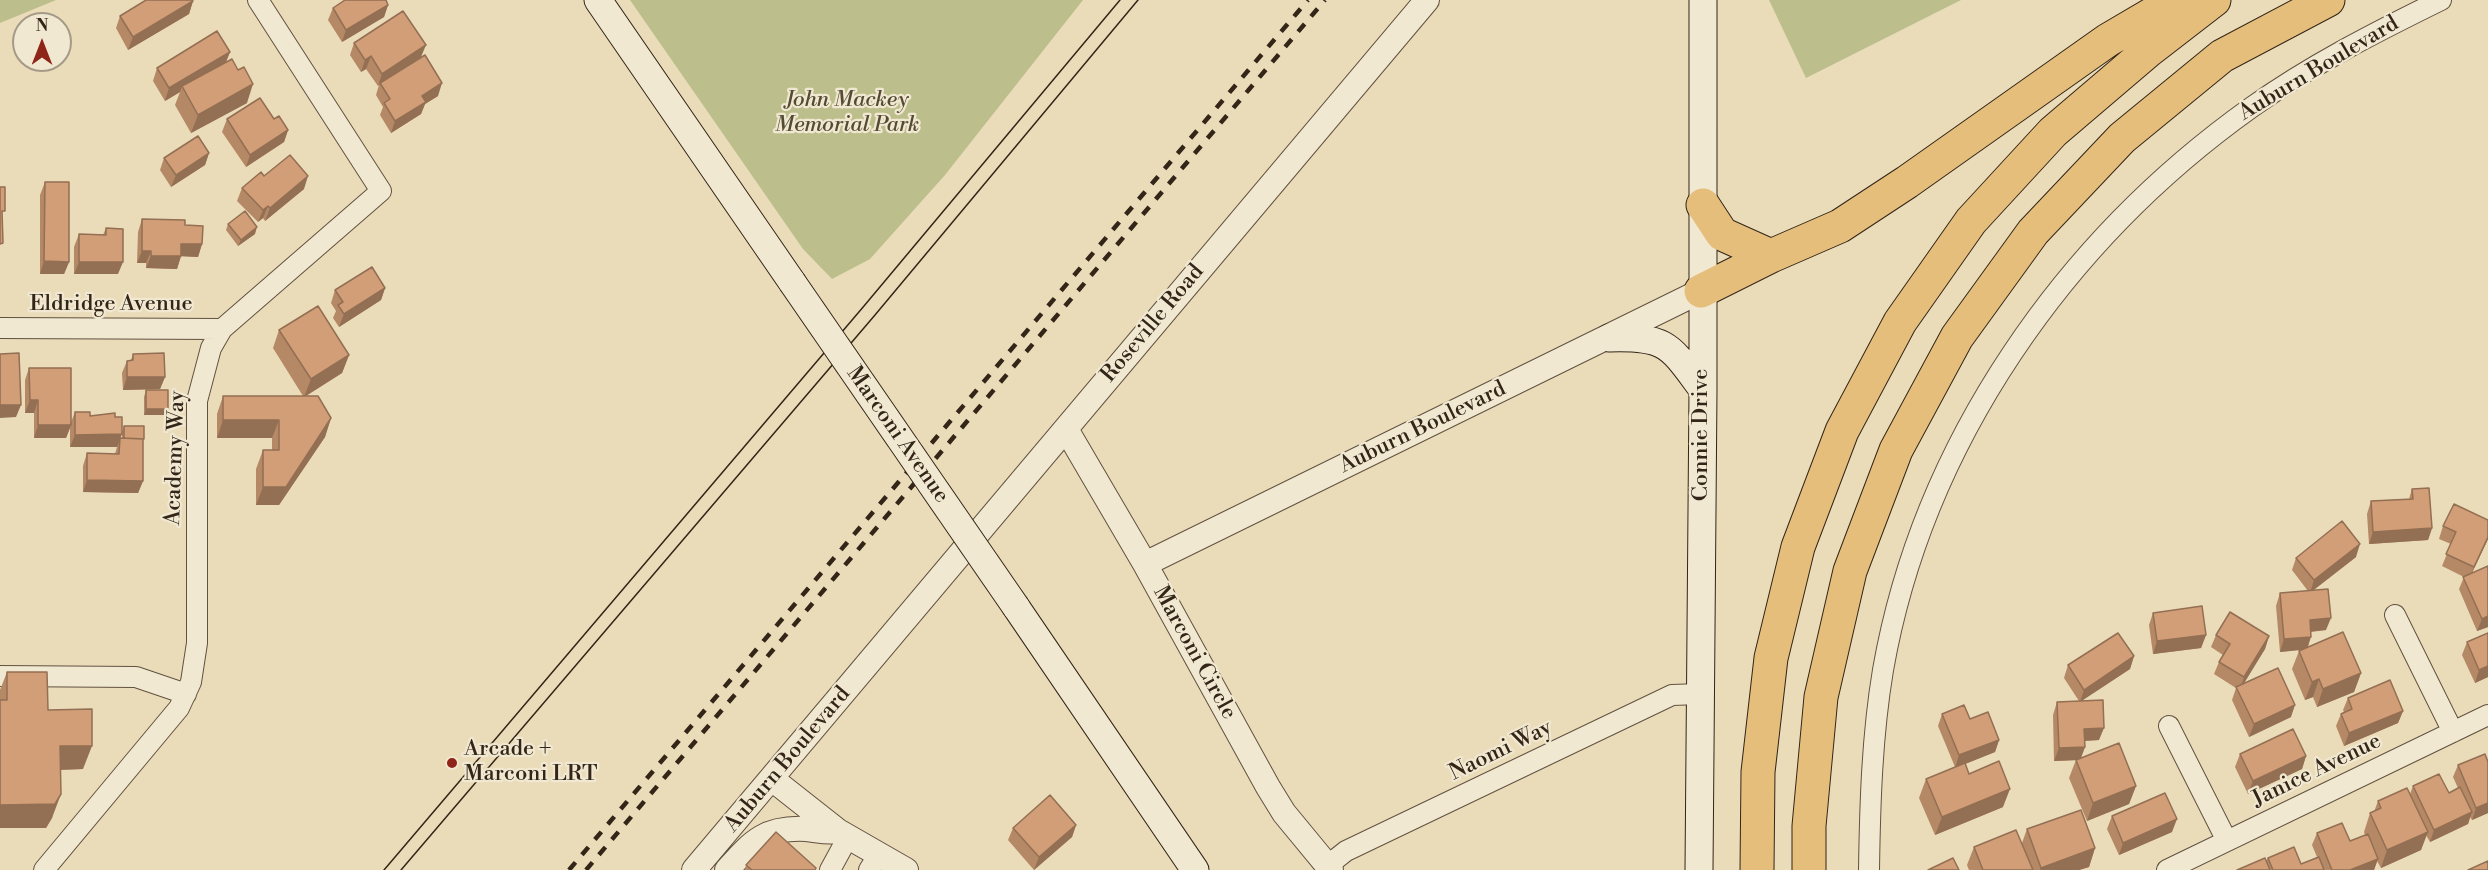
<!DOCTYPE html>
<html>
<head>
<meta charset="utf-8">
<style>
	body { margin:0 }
	#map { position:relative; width:2488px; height:870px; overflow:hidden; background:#eadbb9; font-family:"Libre Bodoni",serif }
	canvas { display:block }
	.north { position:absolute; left:12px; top:12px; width:60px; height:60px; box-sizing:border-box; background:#f1e8d2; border:2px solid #a59a87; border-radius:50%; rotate:0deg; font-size:16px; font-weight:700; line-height:24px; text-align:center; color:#332517 }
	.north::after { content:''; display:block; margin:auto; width:21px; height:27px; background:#8f2418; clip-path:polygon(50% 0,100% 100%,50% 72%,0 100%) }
</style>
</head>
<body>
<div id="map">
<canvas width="2488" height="870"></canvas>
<div class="north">N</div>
</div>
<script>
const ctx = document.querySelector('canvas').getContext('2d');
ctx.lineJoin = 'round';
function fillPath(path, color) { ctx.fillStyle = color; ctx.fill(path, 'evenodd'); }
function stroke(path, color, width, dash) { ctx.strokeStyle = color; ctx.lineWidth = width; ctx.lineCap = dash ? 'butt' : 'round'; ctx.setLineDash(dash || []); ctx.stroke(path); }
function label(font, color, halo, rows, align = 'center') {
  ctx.font = font + ' "Libre Bodoni",serif'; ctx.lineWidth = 4.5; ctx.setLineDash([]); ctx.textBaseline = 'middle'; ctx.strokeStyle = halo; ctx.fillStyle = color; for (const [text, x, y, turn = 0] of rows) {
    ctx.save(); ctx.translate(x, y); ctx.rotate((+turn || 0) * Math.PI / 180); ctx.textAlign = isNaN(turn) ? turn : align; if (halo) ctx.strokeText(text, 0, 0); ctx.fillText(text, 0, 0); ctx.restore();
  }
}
fillPath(new Path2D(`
	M0,0h56l-56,23z
	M630,0h453l-138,175 -75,84 -38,20 -29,-30z
	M1769,0h192l-155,78z`), '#bcbe8c');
const minor = new Path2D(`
	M0,328l222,1
	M2395,615l58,117
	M0,676l136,1 50,17
	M2169,726l58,115
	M1327,866l19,-15 326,-156 28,-1
	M44,870l135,-162 12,-26 6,-39v-242l14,-53 11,-19 159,-138 -123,-191
	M830,870l18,-33
	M869,870l9,-14
	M1869,870c1,-67 3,-134 14,-200 40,-228 182,-430 369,-563 59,-42 124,-75 189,-107
	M2167,870l321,-155`);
const tertiary = new Path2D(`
	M1066,429l79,135 123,223 16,26 47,57
	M1145,564l556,-273
	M772,779l66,52 68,39
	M694,870l733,-870
	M727,870c26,-29 38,-43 79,-41 12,1 19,4 32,2`);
const secondary = new Path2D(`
	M598,0l194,282
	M1609,338c59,-2 61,8 94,52
	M1016,607l179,263
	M1699,870l4,-480v-390`);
const motorway = new Path2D(`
	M1703,205l19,29 49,22
	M1701,291l70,-35 69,-30 67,-44 201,-142 46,-27 40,-13
	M1757,870l1,-98 13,-114 27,-111 44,-116 58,-109 71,-101 82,-89 95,-81 66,-51
	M1809,870v-44l12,-129 29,-126 46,-121 61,-113 76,-105 89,-94 100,-82 106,-56`);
stroke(minor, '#615240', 22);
stroke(tertiary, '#615240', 26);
stroke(secondary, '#332517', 29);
stroke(motorway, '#332517', 35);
stroke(minor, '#f1e8d2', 20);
stroke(tertiary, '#f1e8d2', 24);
stroke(secondary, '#f1e8d2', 27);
stroke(motorway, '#e5be7c', 33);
stroke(new Path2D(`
	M384,870l480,-564 256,-306
	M401,870l474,-555 263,-315`), '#332517', 1.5);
stroke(new Path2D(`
	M569,870l739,-870
	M586,870l739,-870`), '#332517', 4.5, [10, 10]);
const secondaryBridge = new Path2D(`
	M792,282l224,325`);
stroke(secondaryBridge, '#332517', 29, []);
stroke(secondaryBridge, '#f1e8d2', 27);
fillPath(new Path2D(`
	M193,1l-4,13 -61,36 -12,-22 4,-12z
	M388,5l-4,12 -42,25 -14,-22 5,-12z
	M354,43l68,14 16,39 -13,8 -4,10 -30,19 -11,-18 3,-8 -7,-12 3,-10 -1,1 -12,-17 -5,3 -11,-17z
	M230,52l-4,10 12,8 9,33 -56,30 -16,-28 5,-13 -15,9 -12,-20 4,-13z
	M227,119h47l14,11 -4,12 -38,25 -24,-35z
	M209,153l-4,12 -34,22 -11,-17 4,-12z
	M45,182l24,80 -5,12h-24v-79z
	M242,188l62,1 -39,32 -2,-3 -5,4 -21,-21z
	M142,219l43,6 17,19 -4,13 -17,-1 -4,13 -31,-1v-5h-9l1,-31z
	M228,224l27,10 -17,12 -12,-16z
	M106,228l12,46h-44v-27l5,-13 24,1z
	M385,288l-4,12 -42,27 -6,-9 3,-7 -5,-8 4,-13z
	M279,330l70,25 -7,18 -36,23 25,22 -6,19 -46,68h-23v-36l7,-19h9v-12h-55v-24l6,-18h80l-30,-48z
	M133,354l32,23 -5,12 -37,1 -1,-17 5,-12 4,-1z
	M29,368l42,54 4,-10 15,4 25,1 7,17 -2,4h2v-6l2,-6 19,15v40l-5,12 -55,-1v-26l4,-13 28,1 2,-7h-47v-19l-4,10h-32v-25h-9v-33z
	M146,390l20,25h-22v-18z
	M2412,489l20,39 -4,12 -59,4 -2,-30 4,-13 38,-2z
	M2488,520v19l-16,34 16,54 -11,4 -18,-42 5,-12 -22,-11 9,-22 -12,-5 4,-13z
	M2356,557l-43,33 13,40 -15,2 -3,15 53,26 -7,19 -37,15 -4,-10 -8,3 -13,-31 7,-18 2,-1 -21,2 -4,-46 4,-13 28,-2 -16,-21 4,-12z
	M2153,613l53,22 -5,13 -48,6 -4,-29z
	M2488,633v44l-13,6 -13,-28 5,-13z
	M2216,635l53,1 -4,13 -22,35 48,33 -42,20 -17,-37 4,-12 -22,-14 5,-12 4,-7 -12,-8z
	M2134,656l-4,13 -49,32 18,39 -14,1v6l-4,11 55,28 -7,18 -42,17 -18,-43 7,-18 -22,1 -1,-46 4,-13 22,-1 -15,-23 4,-13z
	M7,672l41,38 35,59 -23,1 -8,48 -6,10h-46v-138z
	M2348,698l55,13 -5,12 -54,23 -8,-20 5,-12 3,-2 -1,-2z
	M1942,714l28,5 29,21 -4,12 -30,12 4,10 34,33 -68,28 -16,-37 7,-19 29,-12 -17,-41z
	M2240,754l66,2 -4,13 -54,25 -13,-27z
	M2458,765l30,48 -16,7 -2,-3 -2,7 -38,18 -4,-7 -5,15 -40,18 -4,-7 -3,9h-137l29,-9 2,-3 33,6 16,-7 -5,-12 5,-12 33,8 15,-6 -1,-3 6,-19 4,-1 4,-11 32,-7 3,-8 36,7 9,-5 -5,-11z
	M2112,816l60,16 -53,23 -12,-26z
	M1076,825l-4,12 -38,33 -26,-30 5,-12z
	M2027,829l68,19 -6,19 -10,3h-110l-2,-5 7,-18 48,-4z
	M746,865l70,5h-71z`), '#b58866');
fillPath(new Path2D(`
	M193,1l-4,13 -61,36 5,-13z
	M388,5l-4,12 -42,25 4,-12z
	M426,45l-5,12 -41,26 -2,3 4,-12z
	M230,52l-5,12 -43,22 -2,6 -15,9 4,-13z
	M371,56l-5,13 -5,3 4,-12z
	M442,83l-4,13 -13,8 -4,10 -30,19 4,-12 27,-25z
	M253,84l-6,19 -56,30 7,-18z
	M288,130l-4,12 -38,25 4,-12z
	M209,153l-4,12 -34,22 5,-12z
	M308,176l-4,13 -39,32 5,-13z
	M268,206l-5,12 -5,4 5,-12z
	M257,227l-2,7 -17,12 3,-6z
	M181,244h21l-4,13 -21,-1z
	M142,251h9l-5,12h-9z
	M151,256h30l-4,13 -31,-1z
	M44,261l25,1 -5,12h-24z
	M79,262h44l-5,12h-44z
	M385,288l-4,12 -42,27 5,-13z
	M349,355l-7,18 -38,24 7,-18z
	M127,377h38l-5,12 -37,1z
	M30,400h8l-4,13h-9z
	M0,405h21l-5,12 -16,1z
	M146,409h22l-2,6h-22z
	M331,418l-6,19 -46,68h-23l7,-18z
	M223,420h56l-7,18h-55z
	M38,425h33l-5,13h-32z
	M122,434l-5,13h-47l5,-12z
	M87,480l56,1 -5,12 -55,-1z
	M2432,528l-4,12 -59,4 4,-12z
	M2488,537v2l-19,40 5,-12z
	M2360,544l-4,13 -46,36 4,-13z
	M2488,616v11l-11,4 5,-12z
	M2331,618l-5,12 -21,2 5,-12z
	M2206,635l-5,13 -48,6 4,-13z
	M2269,636l-4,13 -25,41 4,-13z
	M2311,637l-4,12 -27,3 4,-13z
	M2134,656l-4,13 -50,33 4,-12z
	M2488,666v11l-13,6 4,-13z
	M2361,673l-7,19 -37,15 6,-18z
	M2319,679l-6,18 -8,3 7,-18z
	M2295,705l-4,12 -42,20 5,-13z
	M2403,711l-5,12 -54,23 5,-13z
	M2104,728l-5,12 -19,1 4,-12z
	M1999,740l-4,12 -40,16 4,-13z
	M60,746h32l-9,23 -32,1z
	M2085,747l-5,13 -26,1 5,-13z
	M2306,756l-4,13 -54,25 5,-13z
	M2136,786l-7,18 -42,17 6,-18z
	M2010,789l-7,18 -68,28 7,-18z
	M61,794l-9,24 -6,10h-46v-23z
	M2488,803v10l-16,7 4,-12z
	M2472,812l-4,12 -38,18 4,-12z
	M2177,819l-5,13 -53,23 4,-12z
	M1076,825l-4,12 -38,33 5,-13z
	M2428,832l-7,18 -40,18 6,-18z
	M2095,848l-6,19 -10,3h-39l1,-2z
	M2378,859l-4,11h-24z`), '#936f53');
const building = new Path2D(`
	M146,0h46l1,1 -60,36 -13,-21z
	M345,0h41l2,5 -42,25 -13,-22z
	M403,11l23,34 -44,29 -11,-18 -6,4 -11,-17z
	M217,31l13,21 -61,36 -12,-20z
	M425,55l17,28 -20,13 4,6 -31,19 -11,-18 6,-4 -10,-16z
	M232,59l6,11 6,-3 9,17 -55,31 -16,-29z
	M260,98l14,21 5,-3 9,14 -38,25 -23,-36z
	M198,136l11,17 -33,22 -12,-17z
	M290,155l18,21 -38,32 -2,-2 -5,4 -21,-22 19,-16 3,4z
	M45,182h24v80l-25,-1z
	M0,187h5v24h-3l1,32 -3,1z
	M245,211l12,16 -16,13 -13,-16z
	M142,219l43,1v5l18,1 -1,18h-21v12h-30v-5h-9z
	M106,228l17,1v33h-44v-28l27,1z
	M372,267l13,21 -41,26 -6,-9 5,-3 -8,-12z
	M318,306l31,49 -38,24 -32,-49z
	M19,353l2,52h-21v-51z
	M164,353l1,24h-38v-16l6,-1v-6z
	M29,368h42v57h-33v-25h-8z
	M146,390h22v19h-22z
	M223,396h95l13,22 -45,69h-23v-37h16v-30h-56z
	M75,412h15v4l25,-3v4h7v17l-47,1z
	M124,426h20v13l-20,-1z
	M120,438l23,1v42l-56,-1v-27l32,1z
	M2429,488l3,40 -59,4 -2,-31 42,-2 -1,-10z
	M2454,504l34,16v17l-14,30 -28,-13 10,-22 -13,-6z
	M2342,521l18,23 -46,36 -18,-22z
	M2488,566v50l-6,3 -19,-42z
	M2328,589l3,29 -21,2 1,17 -27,2 -4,-46z
	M2202,606l4,29 -49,6 -4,-28z
	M2230,612l39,24 -25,41 -25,-15 11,-18 -14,-9z
	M2343,632l18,41 -38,16 -4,-10 -7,3 -13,-31z
	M2118,633l16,23 -50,34 -16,-25z
	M2488,633v33l-9,4 -12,-28z
	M2278,668l17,37 -41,19 -18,-37z
	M7,672h40l1,38 44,-1v37h-32l1,48 -6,10 -55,1v-105h7z
	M2390,680l13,31 -54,22 -8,-19 11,-5 -4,-11z
	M2103,700l1,28 -20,1 1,18 -26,1 -2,-46z
	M1964,705l6,14 18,-7 11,28 -40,15 -17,-41z
	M2293,729l13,27 -53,25 -13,-27z
	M2119,743l17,43 -43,17 -17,-43z
	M2485,754l3,8v41l-12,5 -18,-43z
	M1999,761l11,28 -68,28 -16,-38 39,-16 4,11z
	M2439,774l10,19 11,-6 12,25 -38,18 -21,-44z
	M2407,788l21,44 -41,18 -17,-37 11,-5 -3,-7z
	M2165,793l12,26 -54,24 -11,-27z
	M1050,795l26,30 -37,32 -26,-29z
	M2081,810l14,38 -54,20 -14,-39z
	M2342,823l8,18 18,-7 10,25 -28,11h-18l-15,-37z
	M2016,830l17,40h-50l-9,-23z
	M776,832l40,36 -1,2h-63l-6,-5z
	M2294,847l7,17 18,-7 5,13h-51l-5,-12z
	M1953,858l6,12h-31z
	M2265,858l5,12h-33z
	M2488,861v9h-20z`);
fillPath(building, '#d29e77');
stroke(building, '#936f53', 1.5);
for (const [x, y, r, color] of [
	[452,763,6,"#8f2418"]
]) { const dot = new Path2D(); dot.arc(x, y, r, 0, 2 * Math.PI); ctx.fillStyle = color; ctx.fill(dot); stroke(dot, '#f1e8d2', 2); }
label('22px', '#332517', '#f1e8d2', [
	["Auburn Boulevard",2319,69,-31],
	["Eldridge Avenue",111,305],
	["Roseville Road",1153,324,-50],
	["Auburn Boulevard",1423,428,-26],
	["Marconi Avenue",897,435,55],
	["Connie Drive",1702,435,-90],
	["Academy Way",176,458,-88],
	["Marconi Circle",1194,653,61],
	["Naomi Way",1501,751,-26],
	["Auburn Boulevard",788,760,-50],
	["Janice Avenue",2317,771,-26]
]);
label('italic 22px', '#554b34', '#f1e8d2', [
	["John Mackey",847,101],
	["Memorial Park",847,126]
]);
label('22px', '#332517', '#f1e8d2', [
	["Arcade +",464,750],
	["Marconi LRT",464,775]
], 'left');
</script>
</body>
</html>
